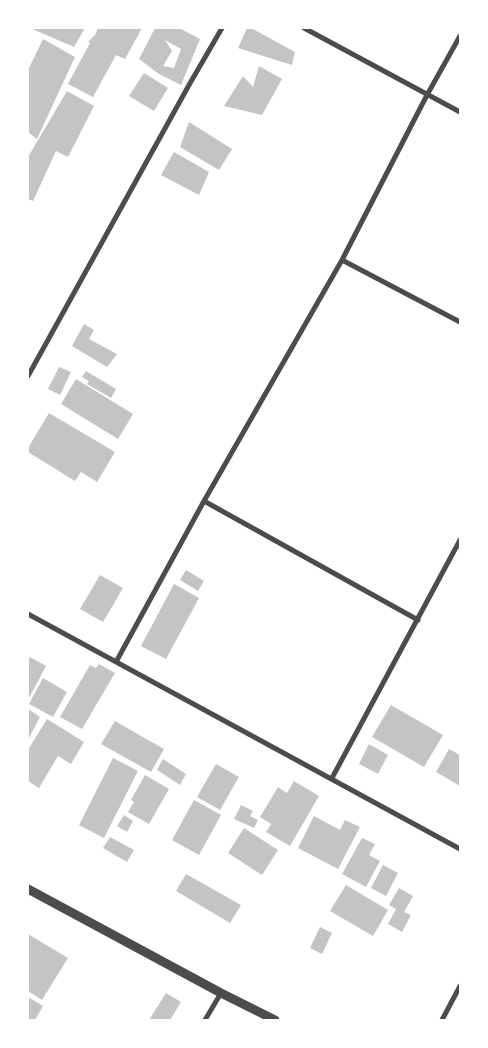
<!DOCTYPE html>
<html>
<head>
<meta charset="utf-8">
<style>
	body { margin:0 }
	#map { position:relative; width:488px; height:1048px; overflow:hidden; background:#fff; font-family:"Golos Text",sans-serif }
	canvas { display:block }
	.frame { position:absolute; inset:0; border:29px solid #fff; pointer-events:none }
</style>
</head>
<body>
<div id="map">
<canvas width="488" height="1048"></canvas>
<div class="frame"></div>
</div>
<script>
const ctx = document.querySelector('canvas').getContext('2d');
ctx.lineJoin = 'round';
function fillPath(path, color) { ctx.fillStyle = color; ctx.fill(path, 'evenodd'); }
function stroke(path, color, width, dash) { ctx.strokeStyle = color; ctx.lineWidth = width; ctx.lineCap = dash ? 'butt' : 'round'; ctx.setLineDash(dash || []); ctx.stroke(path); }
fillPath(new Path2D(`
	M30,28h55l-11,19z
	M98,28h44l-17,31 -9,-4 -23,42 -25,-13 22,-41 -2,-1 7,-7z
	M155,28h24l21,11 -19,46 -22,-11 -20,-15zM165,40l16,9 -7,19 -11,-2 9,-15z
	M247,28h4l44,24 -3,13 -54,-17z
	M43,39l32,18 -38,82 -9,-7v-62z
	M259,66l23,13 -20,36 -38,-9 19,-30 10,11z
	M144,73l24,15 -14,23 -25,-15z
	M67,91l27,15 -26,51 -12,-6 -23,50 -5,-2v-42z
	M189,122l43,27 -13,21 -39,-23z
	M174,152l35,20 -10,23 -38,-20z
	M84,324l10,6 -5,9 28,15 -10,13 -35,-21z
	M59,367l12,5 -11,23 -12,-6z
	M86,371l30,18 -5,9 -24,-14 2,-3 -7,-4z
	M76,379l57,35 -15,25 -57,-35z
	M49,413l66,39 -18,30 -16,-10 -6,9 -47,-29v-4z
	M186,570l18,11 -6,10 -18,-11z
	M100,575l23,13 -20,34 -23,-13z
	M174,584l25,14 -33,61 -25,-13z
	M30,657l16,9 -18,34v-39z
	M99,664l16,9 -33,56 -22,-12 30,-52 6,3z
	M43,678l24,14 -14,25 -24,-13z
	M391,705l52,30 -19,32 -52,-30z
	M28,709l12,8 -12,23z
	M47,719l37,23 -13,22 -13,-8 -19,32 -11,-7v-31z
	M115,721l49,28 -13,23 -50,-28z
	M369,744l19,11 -10,19 -19,-10z
	M449,749l11,6v31l-24,-14z
	M113,758l25,13 -34,67 -25,-13z
	M163,759l23,15 -6,11 -23,-15z
	M216,764l23,13 -19,33 -23,-13z
	M145,775l24,14 -20,35 -21,-12 6,-10 -3,-2z
	M294,781l25,15 -29,50 -24,-14 5,-8 -11,-7 18,-30 9,6z
	M194,800l27,15 -22,40 -27,-15z
	M241,805l12,6 -3,5 8,4 -4,8 -20,-9z
	M124,815l9,6 -6,11 -10,-6z
	M314,816l26,14 5,-10 15,7 -22,42 -40,-21z
	M244,828l34,22 -16,25 -34,-22z
	M110,837l24,13 -7,12 -24,-14z
	M362,838l13,6 -6,11 11,6 -14,26 -24,-13z
	M383,865l15,8 -12,23 -15,-8z
	M186,874l55,31 -11,18 -54,-32z
	M346,885l42,25 -15,26 -43,-25z
	M399,888l14,8 -9,16 7,3 -9,17 -14,-8 8,-15 -7,-4z
	M320,927l12,6 -10,21 -12,-6z
	M28,934l40,24 -26,42 -14,-9z
	M166,993l15,9 -11,18h-21z
	M28,997l15,9 -8,14h-7z`), '#c4c4c4');
stroke(new Path2D(`
	M304,28l156,84
	M342,260l118,62
	M28,376l161,-291 33,-57
	M204,501l214,119
	M28,614l432,235
	M116,662l88,-161 138,-241 85,-165 33,-59
	M332,778l128,-238
	M205,1020l16,-27
	M442,1020l18,-34`), '#4c4c4c', 5);
stroke(new Path2D(`
	M28,889l193,104 54,27`), '#4c4c4c', 9);
</script>
</body>
</html>
